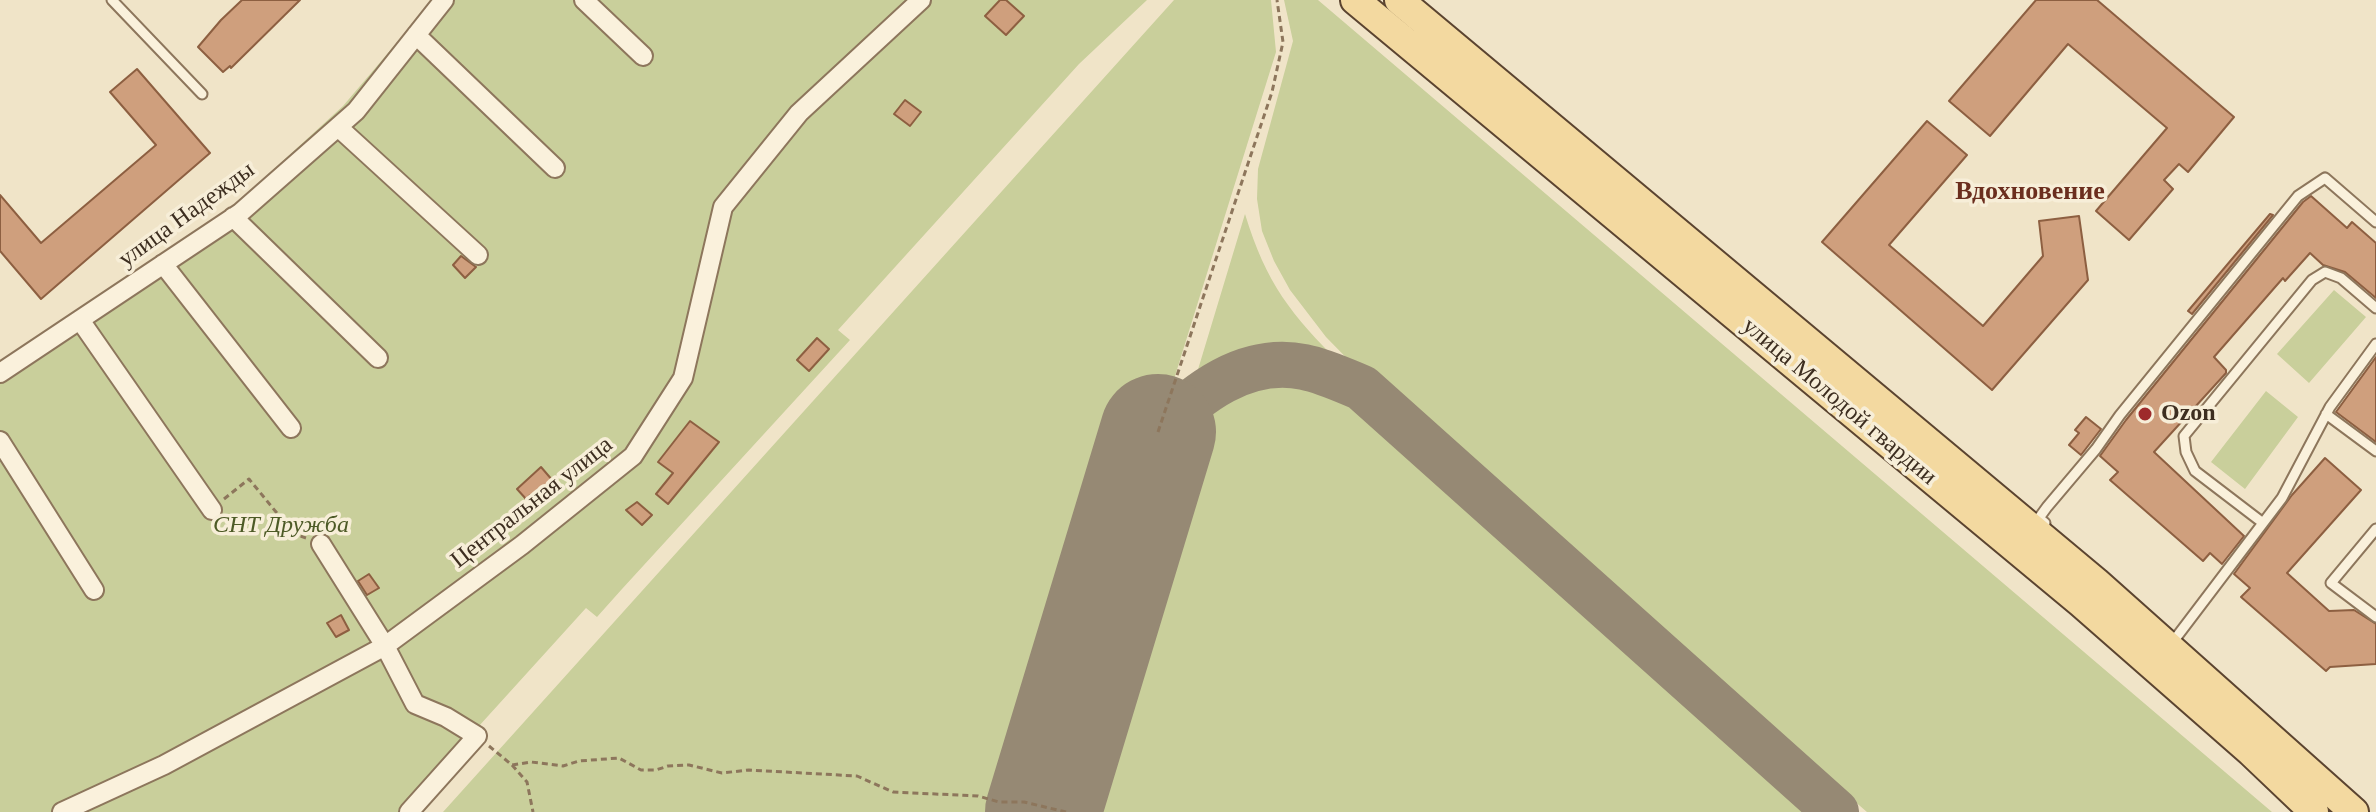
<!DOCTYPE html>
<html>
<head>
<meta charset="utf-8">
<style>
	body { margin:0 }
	canvas { display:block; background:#f0e4c8 }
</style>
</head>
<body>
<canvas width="2376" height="812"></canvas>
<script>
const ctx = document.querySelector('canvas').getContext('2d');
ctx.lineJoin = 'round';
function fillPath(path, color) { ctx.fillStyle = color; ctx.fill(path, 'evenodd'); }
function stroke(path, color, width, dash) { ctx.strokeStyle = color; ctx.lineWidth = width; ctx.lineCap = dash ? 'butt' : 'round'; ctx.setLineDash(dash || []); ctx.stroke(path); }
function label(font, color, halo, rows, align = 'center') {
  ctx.font = font + ' Georgia,serif'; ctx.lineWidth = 7; ctx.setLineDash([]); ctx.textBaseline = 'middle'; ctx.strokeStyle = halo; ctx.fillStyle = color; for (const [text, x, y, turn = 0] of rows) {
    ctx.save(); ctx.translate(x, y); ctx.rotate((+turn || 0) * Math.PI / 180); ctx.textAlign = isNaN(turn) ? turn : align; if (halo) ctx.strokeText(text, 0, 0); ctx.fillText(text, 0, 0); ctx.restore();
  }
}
fillPath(new Path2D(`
	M433,0h714l-68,64 -241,266 12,10 -228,249 -25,28 -11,-9 -185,204h-401v-449l169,-98 174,-159z
	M1174,0h97l5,52 -237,760h-596z
	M1284,0h34l954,812h-405l-495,-428 -46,-47 -36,-47 -16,-29 -12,-30 -5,-32 1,-30 35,-128z
	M1245,214c21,69 46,101 97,151 -37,-10 -75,-18 -112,-3 -13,6 -25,16 -37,24z
	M2334,290l32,27 -57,66 -32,-29z
	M1282,371c29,4 50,10 74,27l458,414h-752l108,-354c26,-62 44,-79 112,-87z
	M2266,391l32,26 -53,72 -34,-27z`), '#c9cf9b');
stroke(new Path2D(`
	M1158,432c38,-38 87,-77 146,-65 20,4 39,13 58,21l474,424`), '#968974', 46);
stroke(new Path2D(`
	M1043,812l115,-380`), '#968974', 116);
const building = new Path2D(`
	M242,0h58l-69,68 -1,-2 -7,6 -25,-25 23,-27z
	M1000,0h6l18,16 -18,19 -21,-19z
	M2036,0h61l137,117 -46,55 -9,-8 -15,16 9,9 -44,51 -33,-29 71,-83 -99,-84 -78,92 -41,-35z
	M137,69l73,84 -169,146 -41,-48v-56l41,48 115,-98 -46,-53z
	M905,100l16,12 -11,14 -16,-12z
	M1927,121l40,34 -78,90 94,81 60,-70 -4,-35 40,-5 9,64 -96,110 -170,-148z
	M2311,196l36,32 5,-6 24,21v55l-31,-26 -22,-7 -13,-12 -25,28 -2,-3 -69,79 12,13v3l-72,79 90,84 -22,28 -12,-11 -7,8 -93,-81 8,-8 -18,-16 26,-36 177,-218z
	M2270,214l3,1 -81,99 -4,-3z
	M461,256l15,11 -11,11 -12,-13z
	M817,338l12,11 -20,22 -12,-11z
	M2376,357v85l-40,-30z
	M2086,417l15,12 -20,26 -12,-10 10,-12 -4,-3z
	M690,421l29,21 -51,62 -12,-10 17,-21 -15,-11z
	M2325,458l36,32 -74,83 42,38 25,-1 22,14v40l-46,3 -4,4 -85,-74 9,-9 -16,-14 58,-79z
	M541,467l18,21 -20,18 -9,-11 -4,4 -9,-10z
	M637,502l15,13 -10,10 -16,-15z
	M369,574l10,14 -12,7 -9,-14z
	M341,615l8,15 -13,7 -9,-14z`);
fillPath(building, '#cf9f7d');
stroke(building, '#8d5f41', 2);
const service = new Path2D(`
	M112,0l90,94
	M2326,414l50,37
	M2045,523l-6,-5 8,-11 49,-58 24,-34 178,-219 27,-18 51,44
	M2263,523l-68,-52 -9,-19 -2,-16 128,-156 13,-8 16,6 35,30
	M2376,529l-45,54 45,34
	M2172,643l110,-145 48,-91 46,-63`);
const minor = new Path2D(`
	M584,0l59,56
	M416,35l139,133
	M338,127l140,128
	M233,217l145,141
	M163,264l128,164
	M80,320l132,190
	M0,373l240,-160 116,-102 88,-111
	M0,441l94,149
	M321,544l64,102 30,58 31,13 31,19 -68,76
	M62,812l102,-47 221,-119 137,-101 111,-89 50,-78 40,-171 76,-94 122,-113`);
const primary = new Path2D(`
	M1355,0l726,603 170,149 63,60
	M1399,0l697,582 258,230`);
stroke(service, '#8d765c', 13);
stroke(minor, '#8d765c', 22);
stroke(primary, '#5b4430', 32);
stroke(new Path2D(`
	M1158,432l114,-340 11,-50 -6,-42
	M224,499l25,-20 45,55 12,4
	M489,746l23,19 19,-3 32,4 16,-5 40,-3 22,12h15l12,-4 21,-1 33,8 27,-3 108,6 36,16 85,4 21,6h25l42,10
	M512,765l15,17 6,30`), '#8d765c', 3, [6, 4]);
stroke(service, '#faf1dc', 9);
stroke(minor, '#faf1dc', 18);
stroke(primary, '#f3d9a0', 28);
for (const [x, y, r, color] of [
	[2145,414,8,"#9e2a2b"]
]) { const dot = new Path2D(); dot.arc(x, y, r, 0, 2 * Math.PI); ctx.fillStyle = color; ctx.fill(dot); stroke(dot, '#f7eed8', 3); }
label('24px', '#3d2e20', '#f7eed8', [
	["улица Надежды",187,215,-36],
	["улица Молодой гвардии",1839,402,40],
	["Центральная улица",532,503,-38]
]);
label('bold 24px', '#3d2e20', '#f7eed8', [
	["Ozon",2161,414]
], 'left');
label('italic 24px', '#4d5a26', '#f7eed8', [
	["СНТ Дружба",281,526]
]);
label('bold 26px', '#6b2e1e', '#f7eed8', [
	["Вдохновение",2030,192]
]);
</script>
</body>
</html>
